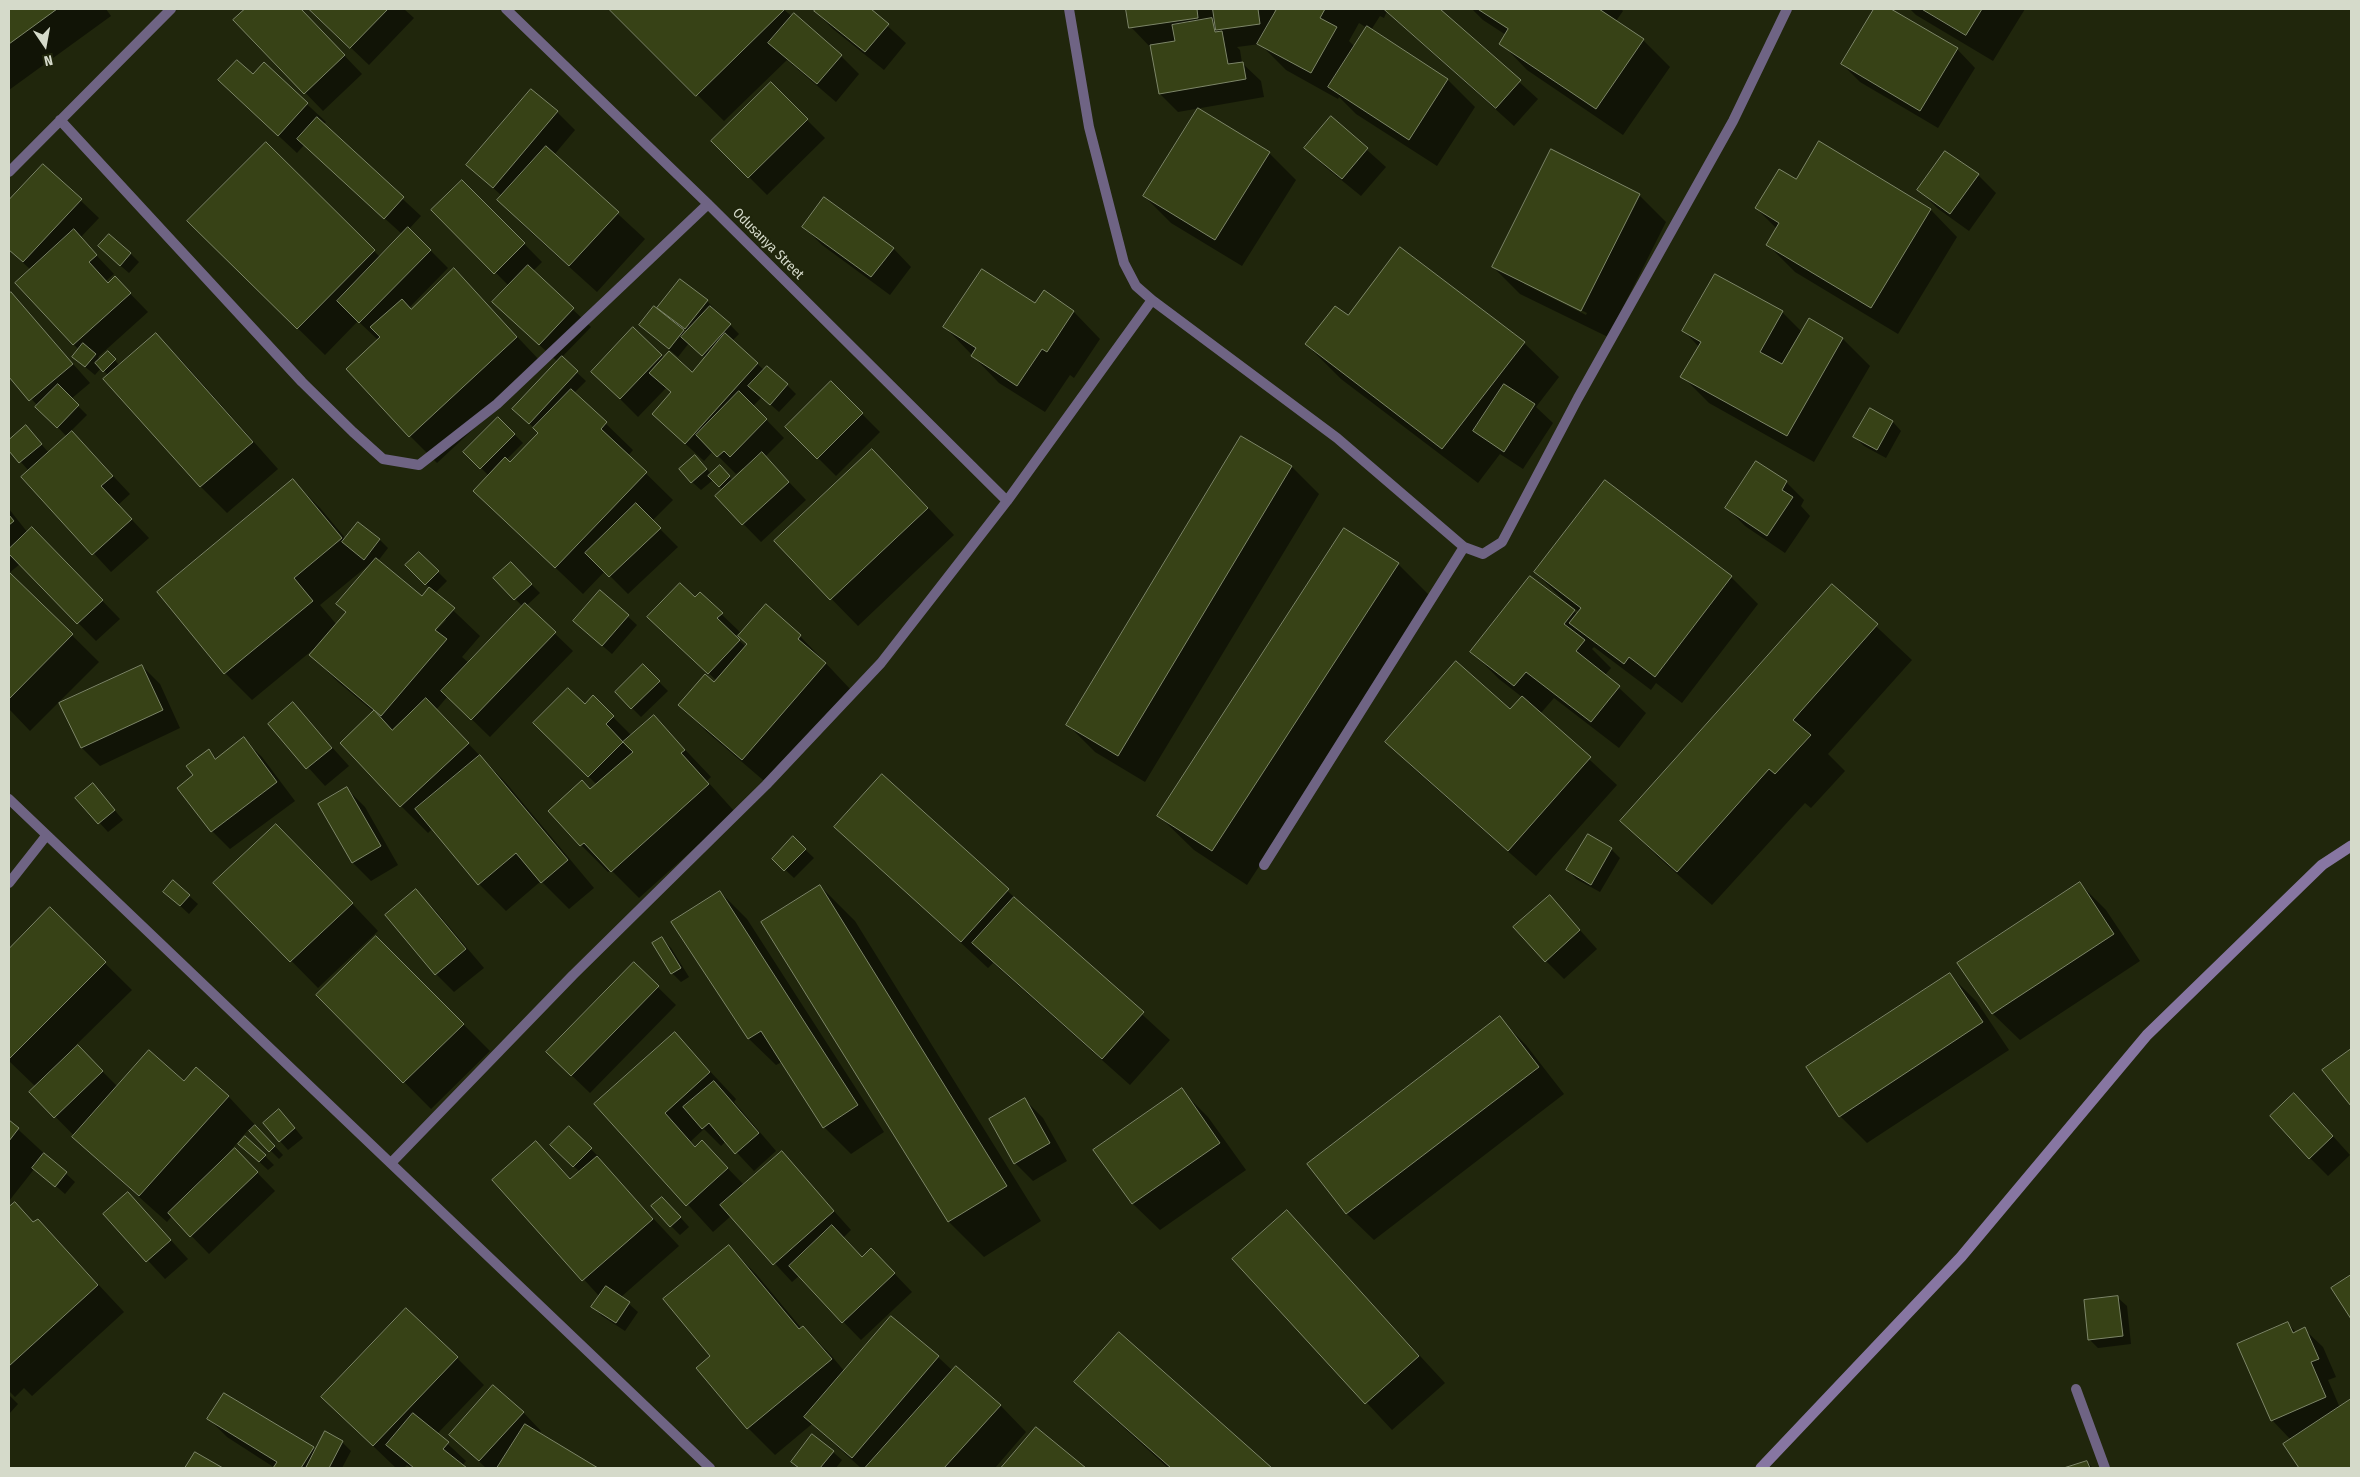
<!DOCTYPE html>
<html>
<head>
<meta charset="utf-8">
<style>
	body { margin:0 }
	#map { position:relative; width:2360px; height:1477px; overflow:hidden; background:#20260c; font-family:"Fira Sans Condensed",sans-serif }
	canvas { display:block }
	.frame { position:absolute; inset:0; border:10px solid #d5daca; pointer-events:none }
	.north { position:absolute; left:20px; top:20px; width:50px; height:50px; -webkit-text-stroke:4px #20260c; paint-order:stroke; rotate:168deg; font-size:14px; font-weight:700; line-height:20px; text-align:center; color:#d5daca }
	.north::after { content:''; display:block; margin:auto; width:18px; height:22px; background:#d5daca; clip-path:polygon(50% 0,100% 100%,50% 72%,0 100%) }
</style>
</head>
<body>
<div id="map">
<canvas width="2360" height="1477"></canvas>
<div class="frame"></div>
<div class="north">N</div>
</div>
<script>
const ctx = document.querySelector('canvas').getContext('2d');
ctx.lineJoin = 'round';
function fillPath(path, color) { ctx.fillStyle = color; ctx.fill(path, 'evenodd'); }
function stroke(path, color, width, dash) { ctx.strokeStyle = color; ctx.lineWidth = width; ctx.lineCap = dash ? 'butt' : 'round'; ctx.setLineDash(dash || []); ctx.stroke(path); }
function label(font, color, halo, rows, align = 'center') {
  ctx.font = font + ' "Fira Sans Condensed",sans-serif'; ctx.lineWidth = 4; ctx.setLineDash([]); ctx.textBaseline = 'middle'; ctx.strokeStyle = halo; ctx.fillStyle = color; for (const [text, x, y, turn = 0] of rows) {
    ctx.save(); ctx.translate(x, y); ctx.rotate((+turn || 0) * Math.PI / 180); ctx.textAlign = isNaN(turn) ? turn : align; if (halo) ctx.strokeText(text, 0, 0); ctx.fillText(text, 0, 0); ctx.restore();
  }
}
fillPath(new Path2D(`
	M9,9h97l5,7 -102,74z
	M244,9h56l62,65 -39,37 -88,-91 10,-10z
	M310,9h94l10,9 -45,47z
	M611,9h172l58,47 18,18 -23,28 -49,-42 -63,61z
	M817,9h52l37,34 -22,27 -51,-41 -18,-18z
	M1128,9h146l1,6 3,-6h160l100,90 -24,27 -127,-115 -3,7 -4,-2 -9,14 77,50 27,27 -38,59 -81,-52 -17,-17 -1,2 -52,-29 -26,-26 -23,3 3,3 2,13 19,18 3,16 -86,15 -18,-18 -8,-45 -21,-22zM1359,23l8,5 -12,19 -6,-6z
	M1472,9h149l2,2 -7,10 27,19 27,27 -47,68 -96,-65 -26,-27 5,-8 -23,-15z
	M1875,9h14l68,40 18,19 -37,60 -78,-46 -18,-18z
	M1910,9h115l-32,52 -77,-46z
	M264,64l62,58 -3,3 98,91 -12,13 39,39 -39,40 2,2 43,-40 89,94 -106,99 -27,-27 -32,-96 -20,-19 -33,34 -109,-107 50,-104 115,114 22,-23 -99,-90 -7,8 -59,-55z
	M771,84l54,54 -58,57 -54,-54z
	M557,112l18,18 -21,25 91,84 -48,53 -72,-65 -26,-27 3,-4 -34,-31z
	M1331,118l55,49 -25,29 -37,-30 -18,-18z
	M1819,143l112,67 26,27 -59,97 -103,-62 -27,-27 9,-16 -21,-21 40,-27z
	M1269,153l27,27 -54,86 -71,-43 -27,-27z
	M43,165l56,53 -19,20 34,36 -8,7 3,3 6,-6 33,34 -50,45 2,3 8,-7 12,13 36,-31 27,27 95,107 -51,44 -26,-26 -96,-108 4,-3 -8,-8 -6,7 -22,-18 6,-7 -62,-67 14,-13 -22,-20v-48z
	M1978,175l18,18 -27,38 -32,-23 -18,-18z
	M462,181l80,81 -9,9 58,56 -30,31 25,23 -12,12 59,57 -5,6 45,44 -21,21 26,26 -50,47 -23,-23 -22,23 -108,-103 14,-15 -24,-24 33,-34 25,25 -17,17 4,4 30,-31 -17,-15 35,-56 -46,-42 -3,-34 -76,-76z
	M1639,195l27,27 -58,115 -88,-43 -27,-27zM1524,281l63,32 -1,2 -62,-31z
	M804,227l89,21 18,19 -21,28 -68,-50z
	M130,253l9,9 -10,11 -21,-18z
	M11,294l79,89 -19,16 16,16 -16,16 59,63 -12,11 31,33 -38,34 -88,-95 6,-6 -20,-22v-7l17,-15 23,26 18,-16 -58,-62v-79z
	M707,301l32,33 -7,7 32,29 23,15 9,9 -17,18 -17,-15 -9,9 31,32 -19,19 41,43 -45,42 -45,-46 7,-6 -10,-10 -12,10 -9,-8 12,-16 8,9 8,-8 13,14 12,-11 -2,-2 -7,6 -23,-23 -9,10 -51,-47 19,-21 -6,-5 -28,29 -27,-27 22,-61 31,29 28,15 14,-15 -17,-15 -11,14 -38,-32 28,-6 2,-1 -11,-10zM682,327l6,5 -2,2 -6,-6z
	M1035,305l39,7 26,27 -26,39 -4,-3 -25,37 -46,-29 -54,-56z
	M1782,312l20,20 7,-12 34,19 27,27 -56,96 -105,-59 -27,-27 17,-29 -15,-16z
	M1348,317l176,26 35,34 -23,30 17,16 -30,46 -23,-15 -22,29 -137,-104 -35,-35z
	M831,383l49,49 -44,44 -49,-49z
	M1871,410l22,12 8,9 -15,27 -22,-12 -9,-9z
	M1241,437l51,30 27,27 -174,288 -50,-30 -27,-27z
	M899,477l55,58 -96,91 -83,-85z
	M293,481l27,27 26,31 12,-15 22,16 8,8 -10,13 44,37 8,-10 -23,-23 12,-12 28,28 -12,12 45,43 -18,21 7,6 54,-56 -28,-29 16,-14 29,29 -14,13 47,45 -83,86 -42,-41 -12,14 70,73 88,105 -25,21 -28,-28 -35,30 -27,-27 -46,-56 -5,5 -27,-27 -60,-63 33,-31 -36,-30 -27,-27 4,-7 -63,52 -27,-27zM370,564l-23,49 -10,12 -17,-20zM444,618l2,2 -14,15 -2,-1z
	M1786,482l18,18 -3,6 9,10 -25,37 -40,-27 -18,-18z
	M9,509l19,24 22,14 70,72 -24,22 -76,-77 -11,9z
	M1398,564l35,35 -186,286 -53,-35 -35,-34z
	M1535,572l196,5 27,27 -76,99 -26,-20 -5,7 -57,-43 -2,2 19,19 -6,7 41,38 -27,35 -65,-50 -14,16 77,71 -81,91 -123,-108 -27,-26 124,-31 12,-14 -23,-18 -27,-27 102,-41 3,4 2,-3 -17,-13z
	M9,573l90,89 -69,69 -21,-22z
	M1833,586l79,74 -84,94 17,17 -34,37 -6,-5 -93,102 -55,-49 -35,-35z
	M600,591l37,34 -25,29 -28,-24z
	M700,594l40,38 -5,4 11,11 54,-11 52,55 -82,95 -63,-54 -27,-27 37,-24 -50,-46z
	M142,666l18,18 20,44 -80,38 -18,-18z
	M643,666l25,25 -27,26 -25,-25z
	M593,697l39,39 22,-19 57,60 -4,4 28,31 -96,86 -28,-28 -3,2 -27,-27 10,-55 6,-5 -62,-62 50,-17zM625,742l6,6 -2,2 -6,-7z
	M293,704l56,62 -24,20 -56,-62z
	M243,739l19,18 33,44 -65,48 -18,-18 -17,-56 13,-24 9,8z
	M882,776l288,264 -40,45 -137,-122 -5,5 -152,-141z
	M93,785l30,35 -15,12 -31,-34z
	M347,789l18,18 33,58 -27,16 -18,-18 -34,-58z
	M1588,835l23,14 9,9 -20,34 -24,-13 -8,-9z
	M793,838l21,20 -20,20 -20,-19z
	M303,852l75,79 -60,57 -103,-105z
	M2079,883l27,27 34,51 -120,79 -27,-26 -34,-51z
	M820,886l35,35 186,300 -57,36 -35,-35 -186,-300z
	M416,891l18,18 50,59 -30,24 -18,-18 -49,-59z
	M165,892l24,4 9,8 -9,10z
	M720,892l27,27 137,213 -33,22 -27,-27 -42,-65 -6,3 -27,-26z
	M1550,897l47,52 -33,30 -18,-18z
	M50,909l82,81 -56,55 42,42 66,-4 44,13 55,59 -4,4 -30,-30 -25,29 2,1 9,-9 40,41 -66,63 -37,-38 -5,6 -66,-59 -70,-71 5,-5 -27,-26v-110z
	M376,937l114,114 -59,58 -113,-114z
	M662,939l9,9 18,29 -8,5 -9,-9z
	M634,964l42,41 -86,88 -24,-23z
	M1950,975l27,27 32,48 -142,93 -27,-27z
	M1499,1018l27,27 38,49 -190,146 -27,-26 -38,-50z
	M675,1034l61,65 -2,3 42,49 -22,20 -28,-30 -5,5 -17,-17 -13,12 5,6 6,-5 43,44 37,-33 69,77 -8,8 19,20 27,10 23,24 -51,48 -62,-64 -7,6 -61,-66 -18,16 -117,-128z
	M2351,1050v55l-27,-34z
	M1181,1090l27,27 38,53 -86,60 -27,-26 -38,-54z
	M1025,1100l18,18 24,43 -34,20 -18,-18z
	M2312,1113l38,42 -22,21 -18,-18z
	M288,1120l15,18 -15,12 -8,-9z
	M9,1121l66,61 -10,12 -30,-26 -26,33z
	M569,1128l31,30 -2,1 81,87 -58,51 17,15 -13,19 -23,-15 -9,-9 7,-10 -107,-117 42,-37 36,37 9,-8 -28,-27z
	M249,1152l16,4 9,9 -6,5z
	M128,1193l60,66 -23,20 -60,-65z
	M15,1203l19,20 4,-3 86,92 -92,84 -8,-8 -9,9 -6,-6v-182z
	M671,1207l18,20 -9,8 -9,-9z
	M1287,1212l158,171 -53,47 -158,-171z
	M729,1247l27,27 46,55 1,-2 27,27 15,18 93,-15 15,14 47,34 26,27 -31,36h-134l-49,-44 -37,31 -27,-27 -36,-72z
	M2118,1298l9,8 4,38 -33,4 -9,-9z
	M2287,1323l9,9 8,-3 19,18 13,30 -8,3 12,28 11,-8v68h-50l-17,-24 7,-4 -19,-20z
	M1119,1334l151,134h-102l-57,-52 -35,-34z
	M457,1358l27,27 -47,49 29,27 -4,5 3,2h-53l-5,-3 -3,3h-8l-74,-71z
	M9,1395l9,9 -9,10z
	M523,1412l18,19 -3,3 58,34h-110l-35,-33z
	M209,1419l104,29 3,3 26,-9 9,9 -9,17h-67l-48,-31z
	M1036,1429l48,39h-81z
	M833,1452l9,8 -6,8h-37l-7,-6z
	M2087,1462l6,6h-25z`), '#0007');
stroke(new Path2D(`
	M1761,1468l200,-211 186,-222 175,-170 29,-19`), '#8776a2', 11);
const building = new Path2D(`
	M9,9h48l-48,35z
	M245,9h56l44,46 -41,39 -71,-74z
	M309,9h79l-38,39z
	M609,9h176l-89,87z
	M816,9h55l18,15 -24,28 -51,-41z
	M1126,9h71l1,9 -69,10z
	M1213,9h45l2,15 -44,6z
	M1277,9h48l-5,9 17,9 -26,46 -54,-29z
	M1384,9h56l81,71 -25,28z
	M1478,9h121l45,30 -48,70 -97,-65 9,-15z
	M1874,9h17l67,39 -38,63 -79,-47z
	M1922,9h60l-16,26z
	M794,13l48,42 -25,29 -49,-41z
	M1212,18l3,14 7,-1 6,33 15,-2 3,17 -87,15 -9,-49 25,-4 -3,-16z
	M1367,26l81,53 -39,61 -81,-53z
	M237,60l16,14 11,-12 44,41 -30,33 -60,-56z
	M771,82l37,37 -60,59 -37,-37z
	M531,89l27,22 -65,77 -27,-23z
	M1198,108l72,44 -55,88 -72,-44z
	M1331,116l37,32 -26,31 -38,-31z
	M317,117l87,80 -20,22 -87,-80z
	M1819,141l112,68 -60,99 -105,-63 13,-22 -24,-15 24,-39 17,10z
	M266,142l109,108 -78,79 -110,-108z
	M546,146l73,66 -50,54 -72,-66z
	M1551,149l89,45 -59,117 -89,-44z
	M1945,151l34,23 -29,40 -33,-24z
	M43,164l39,35 -59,63 -14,-12v-50z
	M462,180l63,63 -31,31 -63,-64z
	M824,197l70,51 -23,29 -69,-50z
	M408,227l23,23 -72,73 -22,-22z
	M74,229l23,26 -8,7 19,21 7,-7 16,17 -58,52 -58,-62z
	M109,234l22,19 -11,13 -22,-20z
	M1400,247l125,95 -83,107 -137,-105 30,-38 13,9z
	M528,265l46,43 -35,37 -47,-43z
	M454,268l63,69 -108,100 -63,-68 34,-32 -10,-10 32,-28 9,10z
	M982,269l53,34 9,-13 30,21 -27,41 -5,-3 -25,37 -46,-30 5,-8 -33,-21z
	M1715,274l68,37 -23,41 22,12 27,-46 34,20 -56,98 -107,-59 21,-35 -19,-11z
	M680,279l28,21 -23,29 -28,-21z
	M11,292l62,72 -44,37 -20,-24v-83z
	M654,306l30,24 -15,19 -30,-24z
	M710,306l21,18 -29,32 -21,-19z
	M633,327l29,28 -42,44 -29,-27z
	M156,333l97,109 -53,45 -97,-108z
	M725,333l33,30 -73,81 -33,-30 19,-22 -22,-19 20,-22 23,21z
	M83,343l13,11 -11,13 -13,-10z
	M108,351l8,8 -13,13 -8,-9z
	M562,356l16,15 -49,53 -17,-15z
	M767,366l21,18 -18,21 -22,-19z
	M831,381l32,32 -46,46 -32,-32z
	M58,384l21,21 -22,23 -22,-21z
	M1504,384l31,20 -31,48 -31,-21z
	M571,389l36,33 -6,7 46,43 -92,96 -82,-77 32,-34 5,5 28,-29 -5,-5z
	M739,391l28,28 -37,38 -6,-6 -7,6 -21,-22z
	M1870,408l23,13 -16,29 -24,-13z
	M498,417l17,17 -35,35 -17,-17z
	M26,425l16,19 -23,19 -10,-12v-11z
	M72,431l41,45 -12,10 31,33 -40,36 -71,-78z
	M1241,436l51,30 -174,290 -52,-31z
	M872,449l56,59 -98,92 -56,-59z
	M762,452l27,30 -47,43 -27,-29z
	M695,455l12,14 -16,14 -12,-14z
	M1756,461l31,20 -5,9 11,7 -26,39 -42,-28z
	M720,465l10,11 -11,11 -11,-11z
	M293,479l49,59 -48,40 19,23 -89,73 -67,-82z
	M1605,480l127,96 -77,101 -26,-20 -5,7 -55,-41 12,-15 -47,-36z
	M636,503l25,25 -52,49 -24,-24z
	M9,515l5,6 -5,4z
	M358,522l22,17 -16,21 -22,-18z
	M32,527l71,73 -26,24 -68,-70v-5z
	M1344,528l55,35 -187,288 -55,-35z
	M419,552l20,19 -14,14 -20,-20z
	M376,558l46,38 7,-9 26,21 -20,22 12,9 -66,77 -72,-61 37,-43 -10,-8z
	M511,562l21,22 -18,16 -21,-22z
	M9,572l64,62 -64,65z
	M1530,576l45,34 -11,14 21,16 -9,11 44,35 -29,36 -65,-50 -12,14 -44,-34z
	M680,583l15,14 5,-5 23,21 -6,5 23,22 -32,34 -61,-57z
	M1832,584l46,40 -85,96 18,15 -36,39 -6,-5 -92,103 -57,-51z
	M600,590l29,25 -27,31 -29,-25z
	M525,603l31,29 -85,88 -30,-29z
	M766,604l35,31 -3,4 28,24 -84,97 -64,-55 27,-31 9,8 33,-38 -9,-8z
	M1456,661l54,48 12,-13 69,61 -83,94 -123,-109z
	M643,664l17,17 -29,28 -16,-17z
	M142,665l21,45 -82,38 -22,-45z
	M568,688l17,16 8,-9 21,21 -8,8 17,18 -35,35 -55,-54z
	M426,698l43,45 -69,64 -60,-64 34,-33 18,20z
	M293,702l39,46 -26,21 -38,-45z
	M654,715l31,35 -4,3 28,31 -98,88 -27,-29 -4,3 -32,-35 34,-31 8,9 43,-37 -10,-10z
	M244,737l33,45 -66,50 -34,-44 16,-13 -7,-9 23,-17 6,10z
	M480,755l88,105 -27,23 -25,-30 -38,32 -63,-76z
	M882,774l127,115 -48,53 -127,-115z
	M93,783l22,27 -17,14 -23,-26z
	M347,787l34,59 -29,17 -34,-59z
	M276,824l77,79 -63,59 -77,-79z
	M1588,834l24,14 -21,37 -25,-15z
	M793,836l13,13 -22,22 -12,-12z
	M173,880l17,15 -10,11 -17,-14z
	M2080,882l34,52 -122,80 -35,-51z
	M820,885l187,301 -59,36 -187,-300z
	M416,889l50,60 -31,26 -50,-60z
	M720,891l138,214 -35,23 -62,-97 -13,8 -77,-117z
	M1550,895l30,35 -35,32 -32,-35z
	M1014,897l130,115 -42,47 -130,-116z
	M50,907l56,55 -97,97v-110z
	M376,936l88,88 -61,59 -87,-88z
	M662,937l19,31 -10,6 -19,-31z
	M634,962l25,24 -88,90 -25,-24z
	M1950,973l33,49 -144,95 -33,-50z
	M1500,1016l39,51 -193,147 -39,-50z
	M675,1032l35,40 -45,41 30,34 7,-7 26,28 -42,38 -92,-102z
	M78,1045l25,26 -49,47 -25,-26z
	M2351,1049v57l-29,-36z
	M149,1050l35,31 12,-14 33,29 -90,100 -67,-59z
	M714,1081l45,52 -24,21 -26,-31 -7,6 -19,-22z
	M1182,1088l38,55 -88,61 -39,-54z
	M2294,1093l39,43 -24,23 -39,-43z
	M1025,1098l25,45 -36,21 -25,-45z
	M279,1109l16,19 -16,14 -16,-19z
	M9,1120l10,8 -10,13z
	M255,1125l20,21 -6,6 -20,-21z
	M569,1126l23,22 -19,19 -23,-22z
	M245,1136l21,19 -7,7 -21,-18z
	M536,1141l34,38 27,-23 56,63 -71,62 -90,-101z
	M235,1148l23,24 -68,65 -22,-24z
	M782,1151l52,60 -61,54 -53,-60z
	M44,1153l23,19 -12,15 -23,-19z
	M128,1192l43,48 -25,22 -43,-48z
	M662,1197l19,20 -11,10 -19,-21z
	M15,1202l18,20 5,-3 60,66 -89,81v-159z
	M1287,1210l132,146 -54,48 -133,-145z
	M832,1225l30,32 9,-9 24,25 -53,50 -53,-57z
	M729,1245l70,84 4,-3 29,33 -85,70 -51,-61 14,-12 -47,-57z
	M2351,1275v44l-20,-31z
	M606,1286l24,16 -14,21 -25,-16z
	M2118,1296l5,40 -35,4 -4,-40z
	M406,1308l52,49 -85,89 -52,-49z
	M891,1316l48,40 -87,102 -48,-41z
	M2288,1322l5,11 12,-6 14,32 -8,3 15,35 -55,24 -34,-77z
	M1119,1332l153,136h-101l-97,-86z
	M956,1366l45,39 -57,63h-79z
	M493,1385l31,27 -45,49 -30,-26z
	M224,1393l90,54 -13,21h-28l4,-6 -70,-43z
	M2351,1399v69h-52l-16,-24z
	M413,1413l36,29 -6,7 24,19h-53l-28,-23z
	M525,1424l73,44h-101z
	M1036,1427l50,41h-85z
	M325,1431l18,10 -14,27h-23z
	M812,1434l22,17 -14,17h-21l-8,-6z
	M195,1452l28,16h-38z
	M2087,1461l3,7h-26z`);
fillPath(building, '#374216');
stroke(building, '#7d8668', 1);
stroke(new Path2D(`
	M506,9l202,195 299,297
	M60,120l242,262 51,50 30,27 36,6 78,-61 211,-200
	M9,172l162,-163
	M1152,300l185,138 127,109 19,7 19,-12 76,-144 155,-277 54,-112
	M9,799l701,669
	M1264,865l200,-318
	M9,883l37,-47
	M391,1163l182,-188 193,-190 115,-122 126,-162 145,-201 -16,-14 -12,-23 -35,-136 -20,-118
	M2076,1389l29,79`), '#6f6484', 10);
label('14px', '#d5daca', '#20260c', [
	["Odusanya Street",768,244,45]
]);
</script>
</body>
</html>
